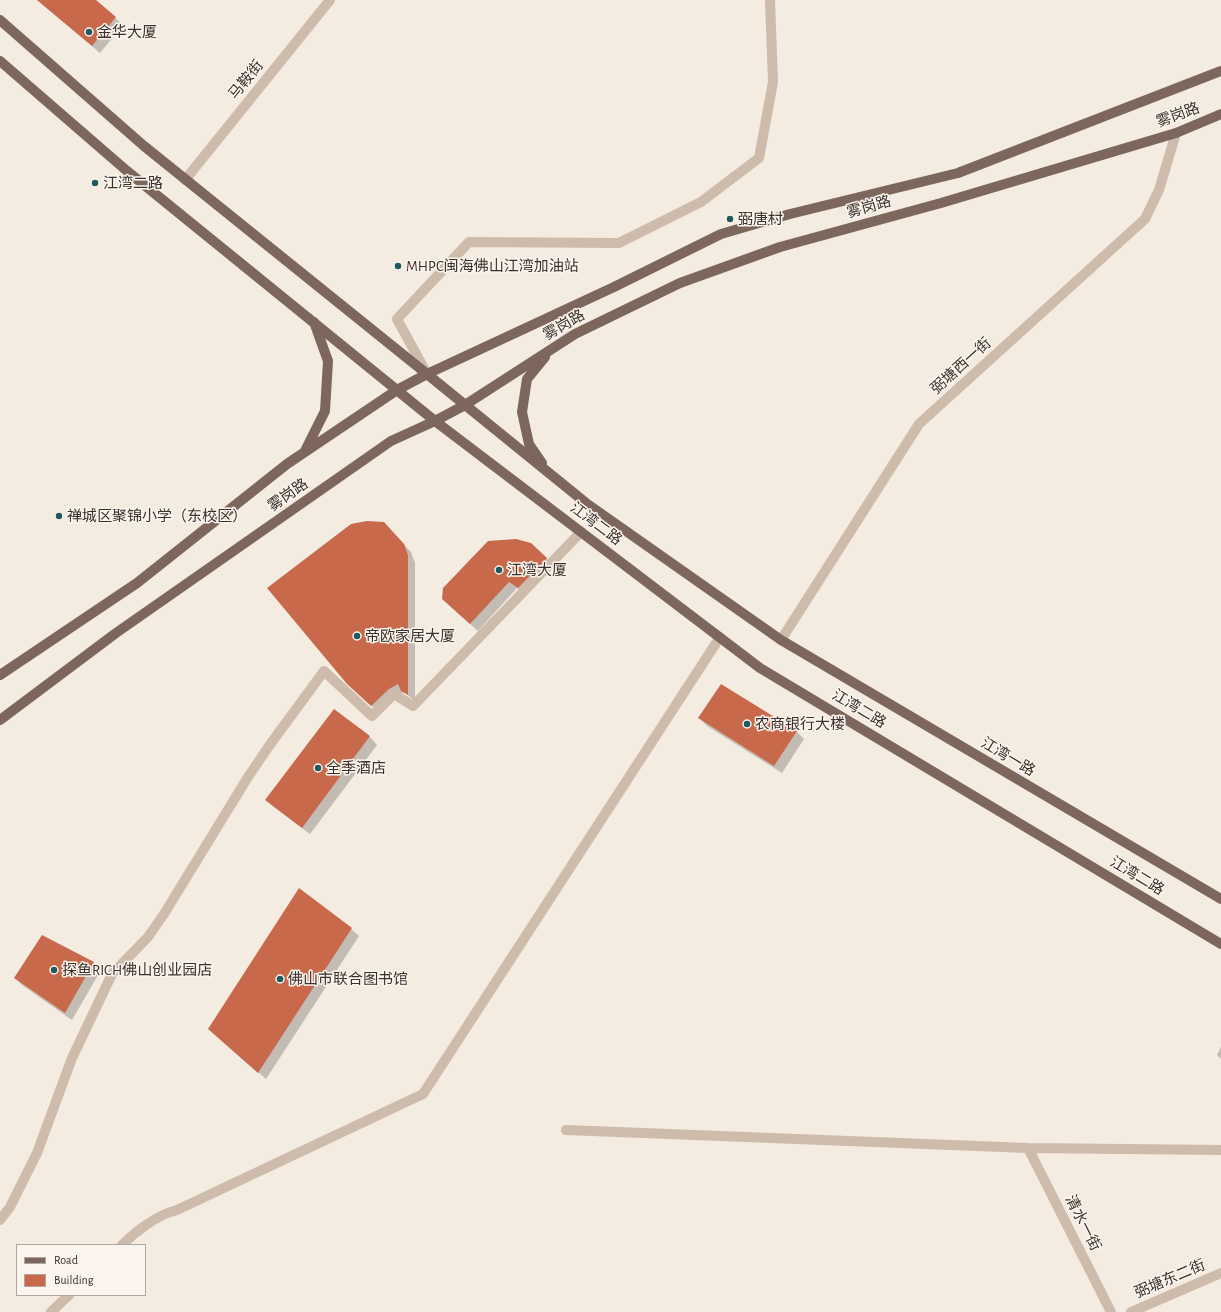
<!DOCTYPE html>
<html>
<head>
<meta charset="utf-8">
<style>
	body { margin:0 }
	#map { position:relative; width:1221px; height:1312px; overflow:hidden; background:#f4ebe1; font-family:"Alegreya Sans",sans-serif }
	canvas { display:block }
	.legend { position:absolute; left:16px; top:1244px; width:130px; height:52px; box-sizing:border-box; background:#fbf5ee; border:1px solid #aea6a0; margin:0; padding:5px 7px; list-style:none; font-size:12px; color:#3b302b }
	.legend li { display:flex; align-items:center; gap:8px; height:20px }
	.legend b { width:20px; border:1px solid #aea6a0 }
</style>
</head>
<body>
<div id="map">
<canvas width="1221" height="1312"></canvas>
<ul class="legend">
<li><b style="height:5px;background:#7d675c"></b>Road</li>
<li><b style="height:11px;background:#c8694b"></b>Building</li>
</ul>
</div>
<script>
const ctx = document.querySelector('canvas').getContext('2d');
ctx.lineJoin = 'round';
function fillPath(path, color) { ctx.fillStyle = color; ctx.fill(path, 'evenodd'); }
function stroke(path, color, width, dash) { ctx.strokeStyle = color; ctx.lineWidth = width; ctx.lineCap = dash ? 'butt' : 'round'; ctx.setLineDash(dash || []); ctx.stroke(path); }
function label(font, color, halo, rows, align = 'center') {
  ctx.font = font + ' "Alegreya Sans","Noto Sans SC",sans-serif'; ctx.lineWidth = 3; ctx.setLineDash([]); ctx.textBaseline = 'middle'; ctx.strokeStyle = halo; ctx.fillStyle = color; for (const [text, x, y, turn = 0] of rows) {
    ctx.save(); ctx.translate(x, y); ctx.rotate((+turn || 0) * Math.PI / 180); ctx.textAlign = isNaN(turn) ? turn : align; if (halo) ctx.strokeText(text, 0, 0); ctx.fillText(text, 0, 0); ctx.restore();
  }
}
fillPath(new Path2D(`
	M37,0h58l28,25 -23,28z
	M391,531l20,21 4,11v138l-11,-9 -7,5 -18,16 -23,-22z
	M546,558l8,8 -28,29 -9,-7 -39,43 -27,-24z
	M334,710l36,27 7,8 -67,89 -36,-27 -7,-7z
	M699,718l97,13 8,8 -22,34 -75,-47z
	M351,929l8,7 -93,143 -49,-43z
	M42,936l51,27 8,7 -29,50 -50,-35 -7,-7z
	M1221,1047v12l-4,-4z`), '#0003');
fillPath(new Path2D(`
	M37,0h59l20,17 -24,29z
	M367,521l17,1 20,22 4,11v140l-7,-4 -3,-7 -9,5 -18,17 -24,-22 -80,-96 84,-64z
	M516,539l15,4 16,15 -29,30 -9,-6 -39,42 -28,-25 1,-11 45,-47z
	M721,684l76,47 -23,35 -76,-48z
	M334,709l36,27 -68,92 -37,-28z
	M299,888l53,40 -94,145 -50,-44z
	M42,935l52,27 -29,51 -51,-35z`), '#c8694b');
stroke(new Path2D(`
	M185,180l145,-180
	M427,374l-30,-55 72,-77 150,1 82,-41 58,-44 14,-76 -3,-82
	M781,640l138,-216 226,-205 14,-29 17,-57
	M566,1130l462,18 193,2
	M1028,1148l83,164
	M0,1220l10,-13 27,-54 35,-95 40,-84 36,-37 16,-23 84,-137 21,-31 55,-75 48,45 22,-22 19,12 168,-174
	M122,1245c14,-14 35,-30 55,-35l246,-116 297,-457
	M51,1312l18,-17
	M1131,1312l90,-39`), '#cdbbac', 10);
stroke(new Path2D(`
	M0,20l144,126 283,228 159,129 195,137 440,259
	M0,61l127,110 308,250 325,247 461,276
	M305,451l20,-40 3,-50 -14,-39
	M542,463l-13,-19 -7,-32 5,-33 18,-22
	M0,675l137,-92 150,-119 110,-74 30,-16 187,-87 107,-53 69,-20 168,-41 263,-102
	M0,720l116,-87 275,-192 44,-20 30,-16 110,-71 105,-51 100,-36 161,-44 235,-70 45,-19`), '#7d675c', 10);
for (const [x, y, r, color] of [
	[89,32,4,"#1f5a5e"],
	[95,183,4,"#1f5a5e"],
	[730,219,4,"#1f5a5e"],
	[398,266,4,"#1f5a5e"],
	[59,516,4,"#1f5a5e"],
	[499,570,4,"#1f5a5e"],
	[357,636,4,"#1f5a5e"],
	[747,724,4,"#1f5a5e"],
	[318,768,4,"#1f5a5e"],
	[54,970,4,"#1f5a5e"],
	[280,979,4,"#1f5a5e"]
]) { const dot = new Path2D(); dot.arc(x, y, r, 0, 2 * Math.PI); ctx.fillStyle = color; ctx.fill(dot); stroke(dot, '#fbf5ee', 1.5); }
label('15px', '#3b302b', '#fbf5ee', [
	["金华大厦",97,32],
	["江湾二路",103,183],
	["弼唐村",738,219],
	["MHPC闽海佛山江湾加油站",406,266],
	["禅城区聚锦小学（东校区）",67,516],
	["江湾大厦",507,570],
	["帝欧家居大厦",365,636],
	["农商银行大楼",755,724],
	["全季酒店",326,768],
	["探鱼RICH佛山创业园店",62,970],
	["佛山市联合图书馆",288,979]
], 'left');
label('15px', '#3b302b', '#fbf5ee', [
	["马鞍街",246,80,-51],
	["雾岗路",1178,115,-20],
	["雾岗路",869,207,-16],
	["雾岗路",564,325,-30],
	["弼塘西一街",961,366,-42],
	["雾岗路",288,495,-35],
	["江湾二路",596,524,37],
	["江湾二路",859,709,31],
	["江湾一路",1008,757,31],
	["江湾二路",1137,876,31],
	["清水一街",1083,1223,63],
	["弼塘东二街",1170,1279,-23]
]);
</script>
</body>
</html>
